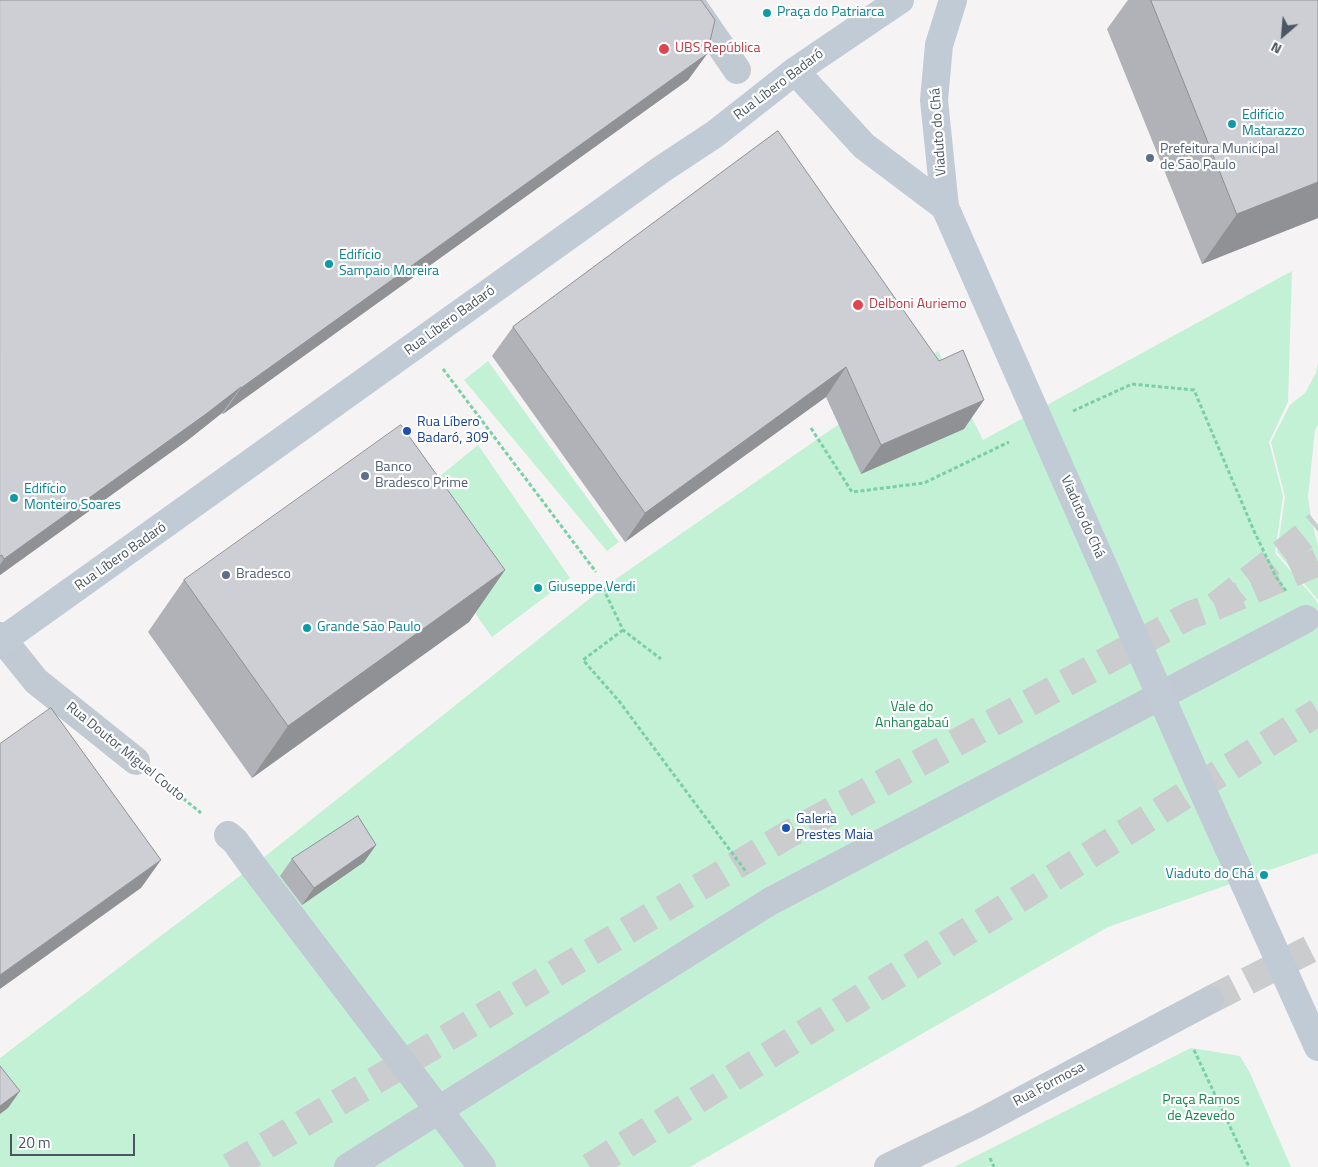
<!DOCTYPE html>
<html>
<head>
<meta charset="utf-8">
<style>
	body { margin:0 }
	#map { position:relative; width:1318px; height:1167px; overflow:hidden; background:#f5f3f3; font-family:"Titillium Web",sans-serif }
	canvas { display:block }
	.north { position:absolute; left:1258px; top:10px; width:50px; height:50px; -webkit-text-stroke:4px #fff; paint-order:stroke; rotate:207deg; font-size:14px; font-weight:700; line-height:20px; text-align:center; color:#4a5661 }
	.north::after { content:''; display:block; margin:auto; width:18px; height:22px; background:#4a5661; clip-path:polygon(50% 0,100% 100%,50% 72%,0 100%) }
	.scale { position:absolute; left:10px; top:1134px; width:125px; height:22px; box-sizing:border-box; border:2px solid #4a5661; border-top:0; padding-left:6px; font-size:15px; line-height:18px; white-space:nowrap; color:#4a5661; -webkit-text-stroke:4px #fff; paint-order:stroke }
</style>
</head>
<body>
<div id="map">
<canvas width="1318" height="1167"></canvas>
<div class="north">N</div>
<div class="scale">20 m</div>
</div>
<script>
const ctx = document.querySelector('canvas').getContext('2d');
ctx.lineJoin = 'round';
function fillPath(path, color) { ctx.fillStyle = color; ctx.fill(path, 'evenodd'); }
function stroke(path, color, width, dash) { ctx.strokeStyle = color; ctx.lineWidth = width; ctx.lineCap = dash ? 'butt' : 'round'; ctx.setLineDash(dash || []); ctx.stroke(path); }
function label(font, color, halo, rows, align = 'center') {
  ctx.font = font + ' "Titillium Web",sans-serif'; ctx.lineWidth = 4.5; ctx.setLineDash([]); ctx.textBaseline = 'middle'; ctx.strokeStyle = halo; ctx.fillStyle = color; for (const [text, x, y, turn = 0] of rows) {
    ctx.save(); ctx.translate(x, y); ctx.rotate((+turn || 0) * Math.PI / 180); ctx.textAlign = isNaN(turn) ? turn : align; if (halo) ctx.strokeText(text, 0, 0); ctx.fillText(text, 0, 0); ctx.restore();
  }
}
fillPath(new Path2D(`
	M1292,271l-4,131 -19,40 14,54 -8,57 40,46 3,5v249l-210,74 -418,240h-690v-109l253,-192 350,-278 288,-200 47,-37 45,89z
	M488,361l131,181 -12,9 -143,-171z
	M1318,362v63l-3,5 -7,67 3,21 7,28v54l-41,-48 8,-55 -14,-55 19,-37 15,-12 11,-20z
	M478,445l92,133 -78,59 -91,-129z
	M1191,1048l49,8 10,17 41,94h-337z`), '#c3f1d5');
stroke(new Path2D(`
	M1210,1000l108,-55`), '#caccce', 28, [28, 14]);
stroke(new Path2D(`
	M1216,606l102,-81`), '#caccce', 28, [28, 14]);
stroke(new Path2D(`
	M230,1167l559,-333 401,-219 26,-9 102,-44
	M590,1167l728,-455`), '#caccce', 28, [28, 14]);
stroke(new Path2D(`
	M443,369l153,203
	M1073,411l59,-27 62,6 60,141 22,46 10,14
	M811,428l41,64 72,-9 85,-41
	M603,588l20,42 38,29
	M623,630l-40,30 36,41 128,172
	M163,782l38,31
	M1194,1050l55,117
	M990,1158l4,9`), '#7ad0a6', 3, [4, 2.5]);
stroke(new Path2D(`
	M689,0l48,70
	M0,636l36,45 100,80
	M228,835l7,6 18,25 229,301
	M348,1167l421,-265 537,-283
	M888,1167l89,-43 233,-124`), '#c1cad2', 28);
stroke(new Path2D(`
	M795,71l69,75 81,61
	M948,214l-3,-7 -11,-107 5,-55 14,-45
	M0,642l662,-473 53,-35 80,-63 105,-71`), '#c1cbd6', 28);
stroke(new Path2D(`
	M948,214l244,553 126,280`), '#c1cbd6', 28);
fillPath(new Path2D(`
	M0,0l707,54 -19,26 -465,334 -1,-1 -34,27 -188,135z
	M1128,0h190v218l-116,46 -95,-235z
	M778,131l186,298 -103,45 -35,-77 -201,145 -133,-186 21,-29z
	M505,570l-36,52 -217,156 -104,-146 36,-52z
	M376,845l-12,17 -62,43 -22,-29 12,-17z`), '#b0b2b7');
fillPath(new Path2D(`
	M707,54l-19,26 -465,334 18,-26z
	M1318,182v36l-116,46 35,-50z
	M846,367l-20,30 -201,145 20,-29z
	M241,387l-19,26 -34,27 -188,135v-10l4,-6z
	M984,400l-20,29 -103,45 20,-29z
	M505,570l-36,52 -217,156 36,-52z
	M376,845l-12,17 -62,43 12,-17z
	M161,860l-20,28 -141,101v-14z
	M20,1091l-12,17 -8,6v-8z`), '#909195');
const building = new Path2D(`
	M0,0h701l14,20 -8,34 -466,334v-1l-35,27 -202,145 -2,-4 -2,1z
	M1151,0h167v182l-81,32z
	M778,131l161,230 24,-11 21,50 -103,45 -35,-78 -201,146 -132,-186z
	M401,425l104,145 -217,156 -104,-146z
	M51,708l110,152 -161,115v-231z
	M358,816l18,29 -62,43 -22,-29z
	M0,1066l20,25 -20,15z`);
fillPath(building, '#cdcfd5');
stroke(building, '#909195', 1);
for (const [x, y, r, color] of [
	[767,13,5,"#0f9aa8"],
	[664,49,6,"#e0444e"],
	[1232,124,5,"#0f9aa8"],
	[1150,158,5,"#5c6f8a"],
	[329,264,5,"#0f9aa8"],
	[858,305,6,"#e0444e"],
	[407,431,5,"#1a4fb4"],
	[365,476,5,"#5c6f8a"],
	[14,498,5,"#0f9aa8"],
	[226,575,5,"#5c6f8a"],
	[538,588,5,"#0f9aa8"],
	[307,628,5,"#0f9aa8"],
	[786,828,5,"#1a4fb4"],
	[1264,875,5,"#0f9aa8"]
]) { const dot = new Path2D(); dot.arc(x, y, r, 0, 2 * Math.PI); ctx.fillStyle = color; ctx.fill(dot); stroke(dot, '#fff', 2); }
label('14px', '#0d838f', '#fff', [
	["Praça do Patriarca",777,13],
	["Edifício",1242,116],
	["Matarazzo",1242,132],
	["Edifício",339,256],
	["Sampaio Moreira",339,272],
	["Edifício",24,490],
	["Monteiro Soares",24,506],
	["Giuseppe Verdi",548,588],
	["Grande São Paulo",317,628],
	["Viaduto do Chá",1254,875,"right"]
], 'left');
label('14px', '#be3a42', '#fff', [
	["UBS República",675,49],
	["Delboni Auriemo",869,305]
], 'left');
label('14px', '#4a5661', '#fff', [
	["Rua Líbero Badaró",779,85,-37],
	["Viaduto do Chá",939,132,-94],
	["Rua Líbero Badaró",450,321,-36],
	["Viaduto do Chá",1082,517,66],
	["Rua Líbero Badaró",121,557,-35],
	["Rua Doutor Miguel Couto",125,752,39],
	["Rua Formosa",1049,1085,-28]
]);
label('14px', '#4e5e75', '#fff', [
	["Prefeitura Municipal",1160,150],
	["de São Paulo",1160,166],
	["Banco",375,468],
	["Bradesco Prime",375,484],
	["Bradesco",236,575]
], 'left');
label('14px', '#164399', '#fff', [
	["Rua Líbero",417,423],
	["Badaró, 309",417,439],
	["Galeria",796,820],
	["Prestes Maia",796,836]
], 'left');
label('14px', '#17864f', '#fff', [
	["Vale do",912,708],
	["Anhangabaú",912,724],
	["Praça Ramos",1201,1101],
	["de Azevedo",1201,1117]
]);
</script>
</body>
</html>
